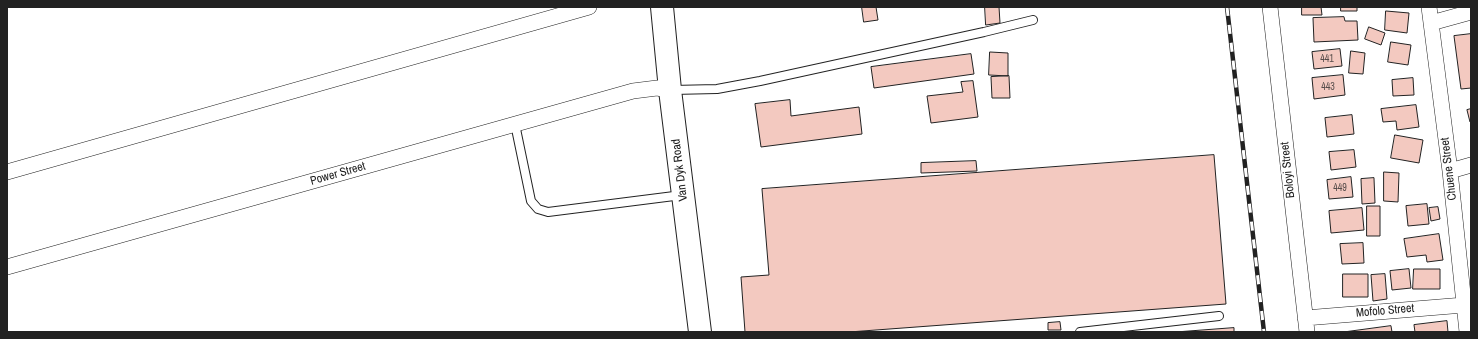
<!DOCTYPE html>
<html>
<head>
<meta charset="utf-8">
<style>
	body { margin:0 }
	#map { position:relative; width:1478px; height:339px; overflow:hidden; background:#fff; font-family:"Archivo Narrow",sans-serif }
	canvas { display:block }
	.frame { position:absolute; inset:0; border:8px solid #222; pointer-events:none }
</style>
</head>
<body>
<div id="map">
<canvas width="1478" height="339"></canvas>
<div class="frame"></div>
</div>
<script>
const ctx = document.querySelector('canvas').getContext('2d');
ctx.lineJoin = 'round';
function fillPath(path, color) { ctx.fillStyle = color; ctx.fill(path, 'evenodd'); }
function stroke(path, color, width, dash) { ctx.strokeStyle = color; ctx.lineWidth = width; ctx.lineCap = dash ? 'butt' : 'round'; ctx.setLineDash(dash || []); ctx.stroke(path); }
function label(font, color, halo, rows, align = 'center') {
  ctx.font = font + ' "Archivo Narrow",sans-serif'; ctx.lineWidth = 3; ctx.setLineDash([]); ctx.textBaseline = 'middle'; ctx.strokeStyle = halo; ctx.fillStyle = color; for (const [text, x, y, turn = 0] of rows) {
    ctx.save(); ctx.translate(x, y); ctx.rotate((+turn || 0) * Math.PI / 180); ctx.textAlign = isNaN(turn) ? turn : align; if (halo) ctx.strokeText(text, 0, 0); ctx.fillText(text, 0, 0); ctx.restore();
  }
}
const building = new Path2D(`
	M862,7h14l2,13 -14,2z
	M985,7h14l1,16 -14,2z
	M1302,7h19l1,8h-20z
	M1341,7h16v4h-16z
	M1386,11l23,2 -2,20 -22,-3z
	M1344,17l1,4h12l1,19 -44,2 -1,-24z
	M1369,27l16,6 -4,12 -16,-6z
	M1471,34v54l-10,1 -7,-53z
	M1391,42l20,3 -3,20 -20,-3z
	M1340,49l2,17 -28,3 -2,-17z
	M1351,51l14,2 -2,21 -14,-1z
	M990,52l18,1v23l-19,-1z
	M971,54l3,20 -100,14 -3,-21z
	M1343,75l2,20 -31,4 -2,-21z
	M1009,76l1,22h-18l-1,-21z
	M1413,78l1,17 -21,1 -1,-16z
	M973,81l5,36 -47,6 -4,-27 36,-4 -2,-10z
	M790,100l1,16 68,-9 3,27 -101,13 -6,-43z
	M1416,105l3,22 -22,3 -1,-9 -13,1 -2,-13z
	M1471,109v13h-1l-3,-12z
	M1352,115l2,19 -27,3 -2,-19z
	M1395,135l28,5 -4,23 -28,-5z
	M1354,150l2,17 -25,3 -2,-18z
	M1214,155l12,149 -377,28h-104l-4,-55 28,-2 -7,-86z
	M976,161l1,10 -56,2v-10z
	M1384,172l15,1 -1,29 -14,-1z
	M1351,177l2,20 -24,2 -2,-19z
	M1374,178l1,25 -13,1 -1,-25z
	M1427,204l2,20 -21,2 -2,-20z
	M1367,206h13v30h-13z
	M1438,207l2,12 -9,2 -2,-13z
	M1362,208l2,22 -33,3 -2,-22z
	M1439,234l4,26 -16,2 -1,-7 -19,2 -3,-18z
	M1363,243l1,20 -22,1 -2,-20z
	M1409,269l2,19 -19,2 -2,-19z
	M1414,269h26v20h-27z
	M1343,274h25v23h-25z
	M1385,274l2,25 -14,2 -2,-26z
	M1447,321l1,11h-33l-1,-7z
	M1060,322l1,8h-13v-7z
	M1391,326l1,6h-48z
	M1234,328v4h-58z`);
fillPath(building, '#f3c9c0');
stroke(building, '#222', 1);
const service = new Path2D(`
	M672,90l45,-1 43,-8 224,-49 49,-12
	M515,124l16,77 7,8 10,3 134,-17
	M1080,332l139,-16`);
const minor = new Path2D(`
	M1270,7l37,325
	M1429,7l21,164 17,161
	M1431,23l40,-11
	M1450,171l21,-6
	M7,172l582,-165
	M7,267l626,-176 24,-3 13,2
	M1305,318l159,-13`);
const secondary = new Path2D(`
	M662,7l8,83 30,242`);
stroke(service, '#222', 10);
stroke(minor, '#222', 16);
stroke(secondary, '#222', 24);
stroke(service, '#fff', 8);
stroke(minor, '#fff', 15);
stroke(secondary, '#fff', 22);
const rail = new Path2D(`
	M1227,7l37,325`);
stroke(rail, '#222', 4.5);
stroke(rail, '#fff', 3, [9]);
label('10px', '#564c4a', null, [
	["441",1327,59],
	["443",1328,87],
	["449",1340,188]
]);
label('12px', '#222', '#fff', [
	["Chuene Street",1449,169,-97],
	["Van Dyk Road",680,170,-97],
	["Boloyi Street",1288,170,-96],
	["Power Street",338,174,-16],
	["Mofolo Street",1385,311,-5]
]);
</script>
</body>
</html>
